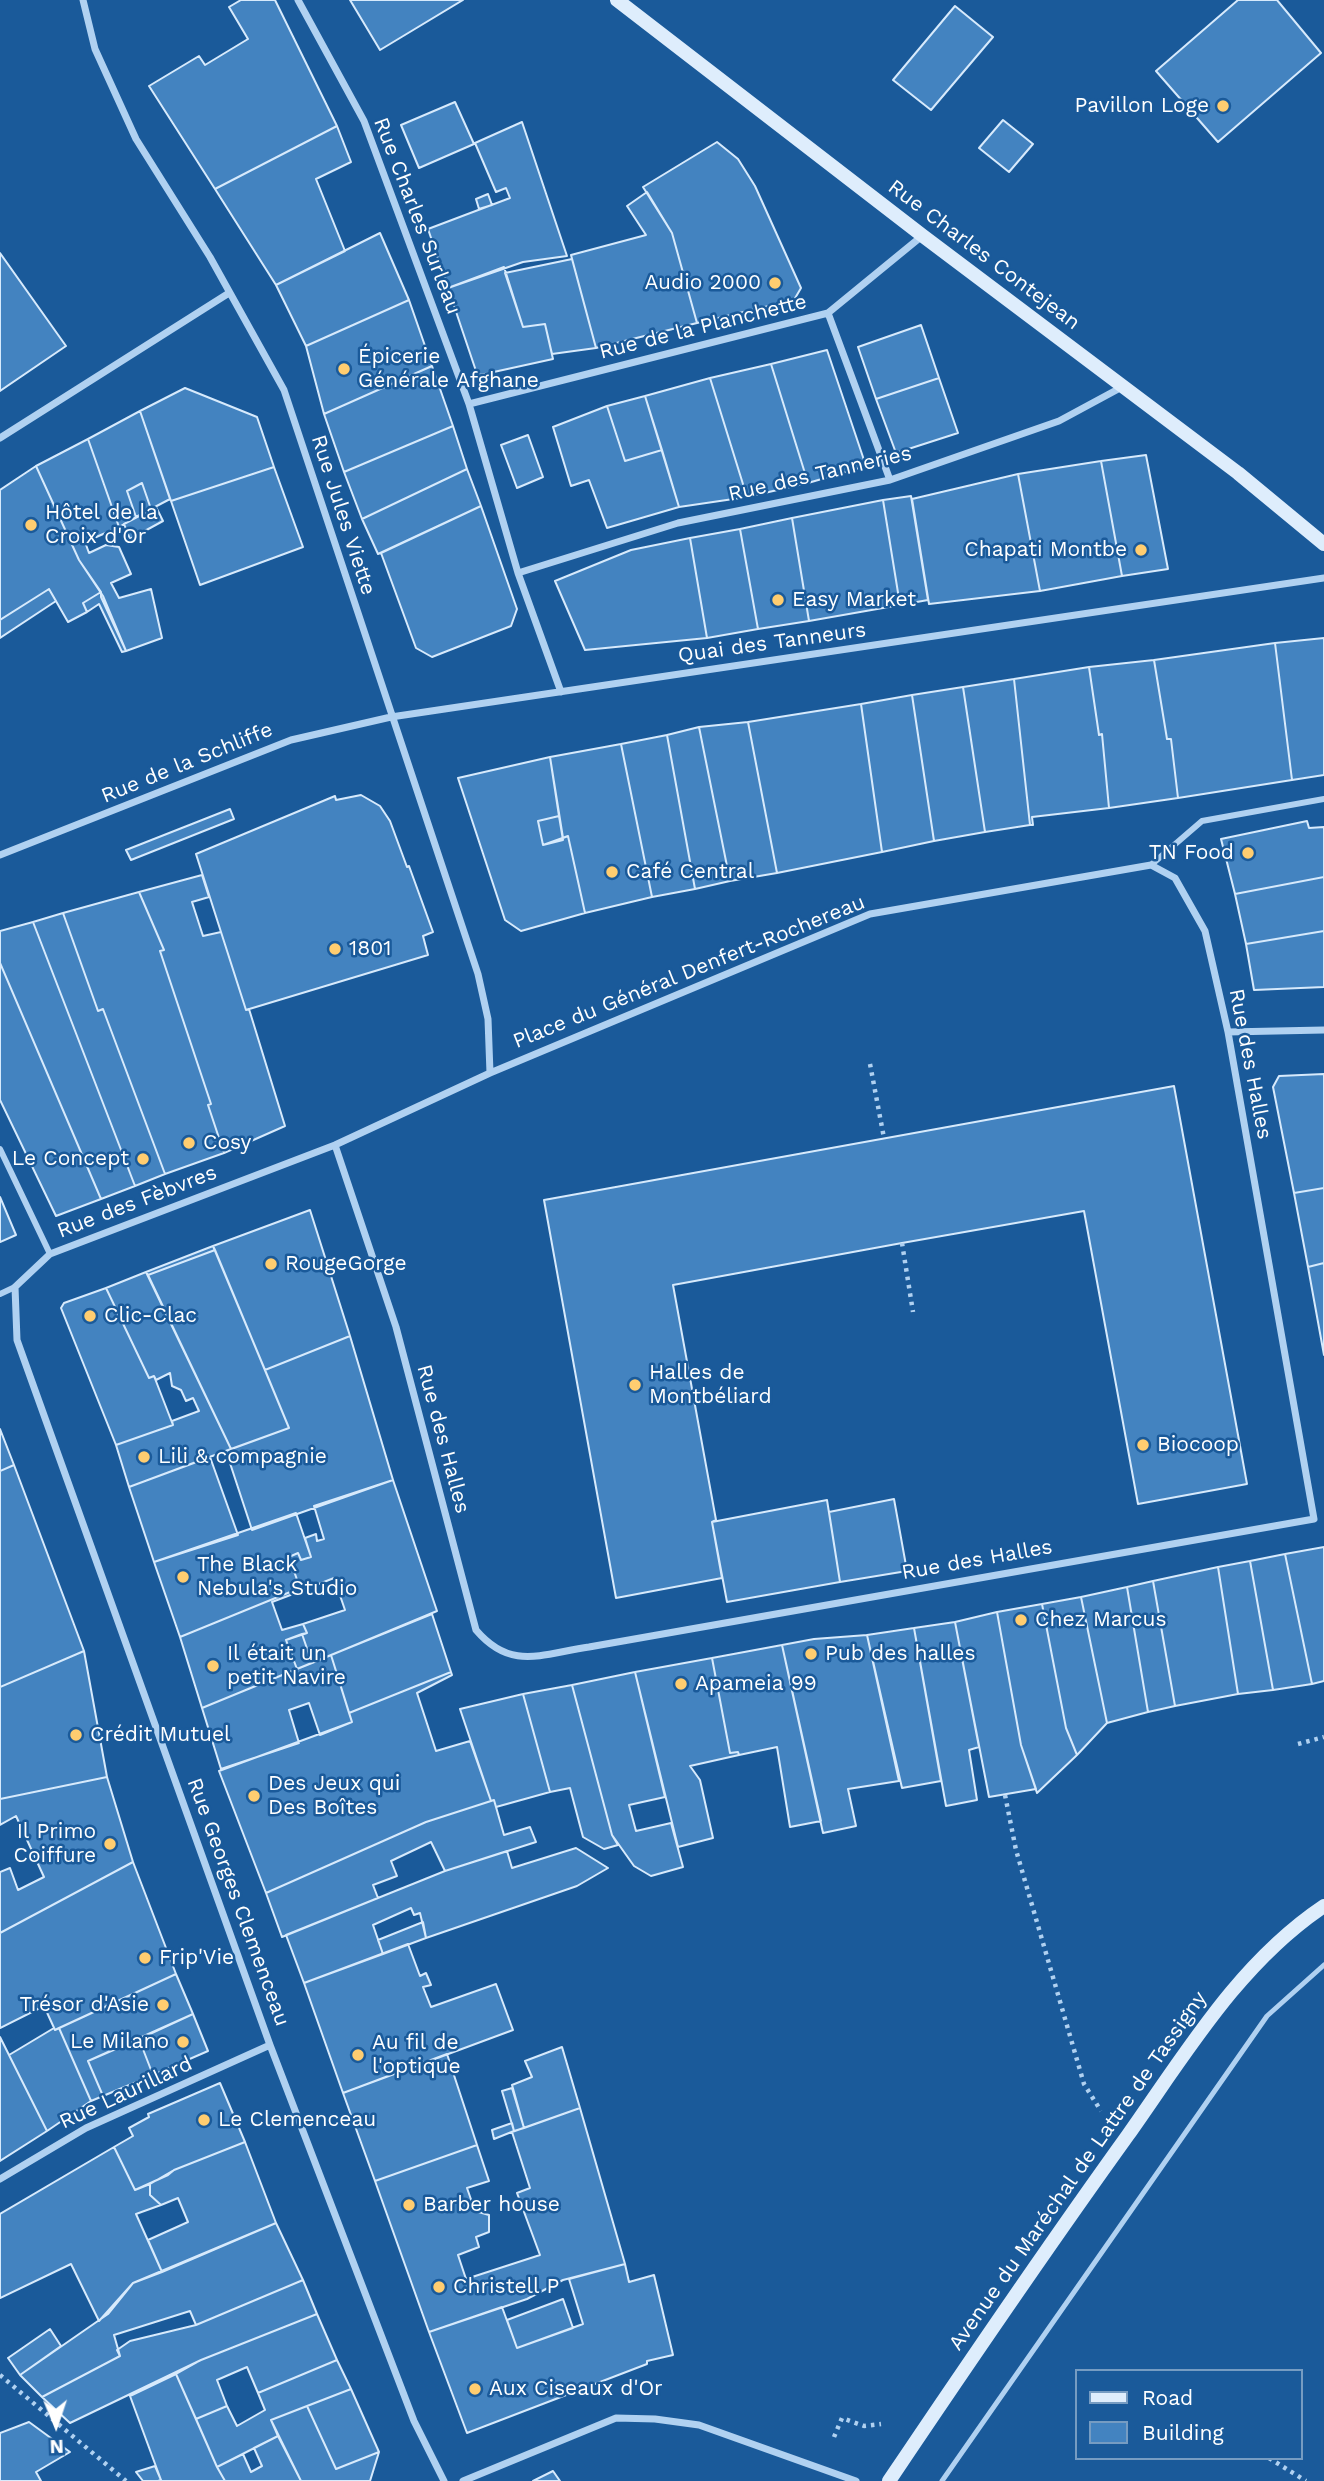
<!DOCTYPE html>
<html>
<head>
<meta charset="utf-8">
<style>
	body { margin:0 }
	#map { position:relative; width:1324px; height:2481px; overflow:hidden; background:#1a5a9a; font-family:"Work Sans",sans-serif }
	canvas { display:block }
	.legend { position:absolute; left:1075px; top:2369px; width:228px; height:91px; box-sizing:border-box; background:#1a5a9a; border:2px solid #769cc2; margin:0; padding:9px 12px; list-style:none; font-size:21px; color:#fff }
	.legend li { display:flex; align-items:center; gap:14px; height:35px }
	.legend b { width:35px; border:2px solid #769cc2 }
	.north { position:absolute; left:21px; top:2390px; width:70px; height:70px; -webkit-text-stroke:5px #1a5a9a; paint-order:stroke; rotate:178deg; font-size:19px; font-weight:700; line-height:28px; text-align:center; color:#fff }
	.north::after { content:''; display:block; margin:auto; width:24px; height:32px; background:#fff; clip-path:polygon(50% 0,100% 100%,50% 72%,0 100%) }
</style>
</head>
<body>
<div id="map">
<canvas width="1324" height="2481"></canvas>
<ul class="legend">
<li><b style="height:9px;background:#deedfc"></b>Road</li>
<li><b style="height:19px;background:#4383c0"></b>Building</li>
</ul>
<div class="north">N</div>
</div>
<script>
const ctx = document.querySelector('canvas').getContext('2d');
ctx.lineJoin = 'round';
function fillPath(path, color) { ctx.fillStyle = color; ctx.fill(path, 'evenodd'); }
function stroke(path, color, width, dash) { ctx.strokeStyle = color; ctx.lineWidth = width; ctx.lineCap = dash ? 'butt' : 'round'; ctx.setLineDash(dash || []); ctx.stroke(path); }
function label(font, color, halo, rows, align = 'center') {
  ctx.font = font + ' "Work Sans",sans-serif'; ctx.lineWidth = 5; ctx.setLineDash([]); ctx.textBaseline = 'middle'; ctx.strokeStyle = halo; ctx.fillStyle = color; for (const [text, x, y, turn = 0] of rows) {
    ctx.save(); ctx.translate(x, y); ctx.rotate((+turn || 0) * Math.PI / 180); ctx.textAlign = isNaN(turn) ? turn : align; if (halo) ctx.strokeText(text, 0, 0); ctx.fillText(text, 0, 0); ctx.restore();
  }
}
const building = new Path2D(`
	M241,0h34l62,126 -122,63 -66,-103 50,-30 6,9 43,-26 -19,-32z
	M350,0h113l-83,50z
	M1238,0h39l44,53 -103,89 -62,-71z
	M955,6l38,31 -62,73 -38,-30z
	M455,102l19,42 -55,24 -18,-43z
	M1003,120l30,24 -24,28 -30,-24z
	M522,122l45,134 -44,6 -75,26 -20,-59 82,-31 -4,-10 -10,4 -21,-49z
	M337,126l14,36 -35,17 29,72 -69,34 -61,-96z
	M717,142l21,17 17,27 46,102 -7,12 -97,23 -25,-90 -29,-46z
	M647,192l25,41 25,90 -101,25 -25,-93 75,-20 -19,-29z
	M488,194l4,11 -13,4 -3,-10z
	M380,233l29,67 -103,46 -30,-61z
	M0,253l66,93 -66,45z
	M572,259l24,89 -44,6 -7,-30 -22,3 -18,-54z
	M504,267l19,60 22,-3 8,35 -73,16 -4,-4 -28,-83z
	M409,300l23,66 -108,48 -18,-68z
	M921,325l18,53 -63,21 -18,-52z
	M827,350l39,116 -58,17 -37,-119z
	M771,364l37,119 -61,14 -37,-119z
	M432,366l21,60 -109,46 -20,-58z
	M710,378l37,119 -68,10 -34,-111z
	M939,378l19,55 -62,20 -20,-54z
	M185,388l72,29 17,50 -103,34 -31,-90z
	M645,396l17,54 -37,11 -18,-55z
	M607,406l18,55 37,-11 17,57 -72,21 -18,-48 -18,6 -18,-59z
	M140,411l30,88 -19,10 -9,-26 -15,8 9,26 -17,10 -31,-88z
	M453,426l14,43 -105,50 -18,-47z
	M528,435l15,42 -26,11 -16,-43z
	M88,439l31,88 -34,15 4,11 17,-8 13,2 12,27 -20,9 8,15 32,-9 11,49 -36,13 -23,-55 -24,-36 -43,-94z
	M1146,455l22,114 -46,7 -21,-115z
	M1101,461l21,115 -82,15 -22,-117z
	M36,466l43,94 22,32 -18,11 4,9 -19,10 -19,-33 -49,31v-130z
	M274,467l29,80 -103,38 -29,-84z
	M467,469l14,37 -103,48 -16,-35z
	M1018,474l22,117 -111,13 -17,-105z
	M142,483l9,26 -15,8 -9,-26z
	M911,496l17,104 -28,5 -17,-105z
	M883,500l17,105 -91,16 -17,-103z
	M481,506l36,103 -6,17 -79,31 -16,-9 -35,-95z
	M156,507l7,14 -33,18 -6,-15z
	M792,518l17,103 -51,8 -18,-100z
	M740,529l18,100 -51,9 -17,-100z
	M690,538l17,100 -122,12 -30,-69 76,-31z
	M49,589l7,12 -56,37v-18z
	M101,592v5l25,54 -4,1 -23,-48 -12,8 -4,-9z
	M1324,638v137l-32,5 -17,-137z
	M1275,643l17,137 -114,18 -7,-59h-4l-13,-79z
	M1154,660l13,79h4l7,59 -69,10 -7,-74 -3,1 -10,-68z
	M1089,667l10,68 3,-1 7,74 -77,9 1,8h-3l-16,-146z
	M1014,679l16,146 -45,7 -22,-145z
	M963,687l22,145 -51,9 -22,-146z
	M912,695l22,146 -52,11 -21,-148z
	M861,704l21,148 -105,21 -29,-151z
	M748,722l29,151 -47,8 -31,-154z
	M699,727l31,154 -35,8 -28,-154z
	M667,735l28,154 -43,8 -31,-153z
	M621,744l31,153 -67,16 -17,-77 -5,2 -13,-81z
	M550,757l9,59 -21,5 5,24 25,-9 17,77 -64,18 -16,-11 -47,-142z
	M361,795l19,11 10,15 17,46 2,-1 24,66 -10,4 5,19 -182,55 -50,-156 139,-58 1,4z
	M230,809l4,10 -103,41 -5,-10z
	M559,816l4,24 -20,5 -5,-24z
	M1307,821l2,7 15,-1v50l-89,17 -14,-55z
	M202,875l7,22 -17,5 11,34 18,-4 25,78 3,-1 36,117 -61,27 -16,-48 3,-1 -51,-153 4,-1 -25,-58z
	M1324,877v54l-78,13 -11,-50z
	M139,892l25,58 -4,1 51,153 -3,1 16,48 -59,21 -62,-165 -5,2 -35,-98z
	M63,913l35,98 5,-2 62,165 -30,12 -102,-264z
	M33,922l102,264 -34,13 -101,-236v-32z
	M1324,931v56l-70,3 -8,-46z
	M0,963l101,236 -45,17 -56,-116z
	M1324,1074v114l-30,5 -21,-106 6,-11z
	M1174,1086l73,398 -109,20 -54,-293 -182,32 -229,42 43,235 -4,2 10,56 -106,20 -72,-398z
	M1324,1188v75l-16,4 -14,-74z
	M0,1197l16,38 -16,7z
	M310,1210l40,126 -85,34 -52,-124z
	M213,1246l2,4 -67,25 -2,-3z
	M215,1250l74,178 -58,21 -83,-174z
	M1324,1263v92l-16,-88z
	M146,1272l85,177 -102,38 -13,-42 57,-20 -1,-4 27,-10 -6,-13 -7,3 -5,-11 -9,-4 -2,-13 -14,7 -2,-4 -5,2 -43,-90z
	M106,1288l43,90 5,-2 19,49 -57,20 -55,-137 3,-5z
	M350,1336l43,144 -141,50 -26,-79 63,-23 -24,-58z
	M0,1429l14,36 -14,6z
	M210,1457l28,78 -84,27 -25,-75z
	M14,1465l70,186 -84,36v-216z
	M393,1480l44,131 -125,52 -10,-29 5,-1 -4,-9 42,-14 -11,-32 -33,13 -12,-34 9,-4 3,7 10,-3 -6,-19 11,-4 1,7 7,-2 -10,-33z
	M894,1499l13,72 -67,11 -11,-70z
	M827,1500l13,82 -113,20 -15,-80z
	M296,1513l15,44 -10,3 -3,-7 -9,4 11,31 -120,49 -26,-75z
	M1324,1547v134l-12,3 -27,-130z
	M1285,1554l27,130 -39,6 -23,-129z
	M1250,1561l23,129 -35,4 -20,-127z
	M1218,1567l20,127 -63,12 -22,-125z
	M1153,1581l22,125 -27,6 -21,-125z
	M1127,1587l21,125 -41,11 -26,-126z
	M300,1588l1,3 -29,11 10,28 21,-6 4,9 -21,7 11,29 -95,39 -22,-71z
	M1081,1597l26,126 -30,32 -11,-27 -24,-124z
	M1042,1604l24,124 11,27 -40,38 -16,-48 -24,-133z
	M997,1612l24,133 15,44 -47,8 -34,-175z
	M432,1614l19,58 -102,41 -18,-58z
	M955,1622l24,125 -10,3 8,50 -31,6 -32,-178z
	M914,1628l27,153 -39,7 -35,-153z
	M302,1634l10,29 -15,6 -11,-29z
	M867,1635l32,146 -51,8 8,37 -33,7 -41,-188 32,-6z
	M782,1645l39,176 -31,6 -13,-80 -38,8 -1,-3 -8,1 -18,-95z
	M84,1651l23,126 -107,22v-112z
	M331,1655l21,67 -32,13 -11,-32 -20,7 10,33 -78,26 -19,-61z
	M712,1658l18,95 8,-1 1,3 -49,11 10,14 13,58 -35,9 -43,-175z
	M451,1672l1,3 -35,18 19,58 34,-10 21,60 -65,21 -160,71 -47,-122 133,-49 -3,-9z
	M635,1672l30,125 -36,8 7,26 35,-8 12,44 -32,9 -17,-10 -22,-31 -40,-150z
	M572,1685l40,150 6,10 -14,4 -21,-12 -13,-49 -20,4 -27,-98z
	M523,1694l27,98 -54,15 -2,-7 -3,1 -31,-92z
	M107,1777l26,85 -133,71v-61l10,-4 8,22 26,-13 -28,-61 -16,9v-26z
	M494,1800l10,35 26,-8 6,15 -91,29 -14,-29 -40,19 6,15 -24,9 5,13 -96,39 -16,-44 160,-71z
	M576,1848l32,20 -31,18 -151,52 -6,-25 -6,2 -3,-7 -38,17 10,29 -79,29 -18,-48 159,-64 62,-20 5,17z
	M133,1862l43,112 -121,56 -11,-24 -44,22v-95z
	M423,1922l3,16 -43,16 -5,-14z
	M408,1944l12,32 6,-3 5,12 -8,2 8,20 65,-23 17,46 -170,63 -39,-110z
	M176,1974l17,40 -105,47 15,35 -12,5 -32,-73z
	M193,2014l15,37 -55,24 -14,-36z
	M54,2028l1,2 4,-2 32,73 -44,30 -38,-76z
	M0,2037l47,94 -47,30z
	M139,2039l14,36 -50,21 -15,-35z
	M562,2047l18,61 -56,20 -12,-43 20,-8 -7,-16z
	M447,2054l30,91 -102,36 -32,-88z
	M220,2083l25,59 -71,28 -6,5 -33,15 -21,-43 19,-11 -4,-8 20,-11 -1,-3z
	M512,2088l12,40 -10,3 -12,-40z
	M580,2108l45,156 -62,16 -36,19 -98,33 -54,-151 102,-36 12,36 -22,7 8,23 14,4v17l-13,5 3,10 -21,8 8,24 74,-24 -23,-62 13,-5 -18,-56z
	M512,2123l2,8 -20,8 -2,-9z
	M245,2142l31,81 -114,49 -14,-32 40,-18 -10,-24 -17,7 -11,-10v-11l24,-14z
	M114,2147l21,43 15,-6v11l11,10 -25,9 26,58 -29,11 -34,38 -28,-57 -71,34v-84z
	M276,2223l27,57 -107,45 -6,-14 -76,24 6,21 -78,41 -22,-22 88,-61 25,-31z
	M625,2264l4,18 25,-7 19,80 -26,6v3l-180,69 -38,-101 73,-25 15,41 66,-24 -14,-45z
	M303,2280l14,34 -116,46 -131,63 -28,-26 78,-41 -3,-6 13,-9 66,-16z
	M563,2299l10,29 -56,20 -10,-28z
	M317,2314l20,46 -79,33 -11,-26 -30,13 10,26 -31,13 -20,-45 25,-14z
	M50,2329l11,17 -41,29 -12,-17z
	M337,2360l14,29 -80,31 7,16 -61,31 -21,-48 31,-13 10,20 28,-16 -7,-17z
	M176,2374l41,93 8,14h-67l3,-1 -31,-84z
	M351,2389l28,63 -43,17 -29,-63z
	M307,2406l29,63 43,-17 -9,29h-69l-30,-61z
	M29,2422l41,30 -34,20 5,9h-41v-48z
	M278,2436l23,45h-76l-8,-14 26,-13 8,18 11,-6 -8,-18z
	M155,2466l6,14 -3,1h-15l-7,-9z
	M553,2471l7,10h-27z`);
fillPath(building, '#4383c0');
stroke(building, '#d7eafc', 2);
stroke(new Path2D(`
	M870,1064l14,74
	M902,1243l11,69
	M1298,1744l26,-7
	M1005,1795l11,55 68,234 17,27
	M0,2375l126,106
	M834,2437l8,-19 22,8 17,-2
	M1269,2458l37,23`), '#b0d1f1', 4.5, [3.5, 5]);
stroke(new Path2D(`
	M942,2481l325,-465 57,-51`), '#b0d1f1', 5);
stroke(new Path2D(`
	M1151,865l51,-44 122,-22
	M0,1149l50,105
	M0,1294l15,-7`), '#b0d1f1', 6);
stroke(new Path2D(`
	M83,0l12,49 41,90 74,118 74,133 194,584 10,45 2,54
	M298,0l66,121 105,283 49,169 43,119
	M828,313l62,167
	M469,404l359,-91 94,-77
	M0,438l229,-145
	M518,573l160,-50 212,-43 169,-59 63,-34
	M0,855l291,-115 100,-23 933,-139
	M1228,1032l96,-2
	M335,1145l61,182 80,303c35,41 65,24 113,17l725,-128 -86,-487 -23,-101 -30,-53 -24,-13 -281,49 -380,159 -155,72 -285,109 -35,33 2,53 253,705 144,376 30,60
	M0,2179l86,-51 184,-83
	M463,2481l153,-63 39,1 44,6 157,56`), '#b0d1f1', 7);
stroke(new Path2D(`
	M617,0l306,236 315,237 86,71
	M889,2481c78,-116 157,-232 239,-346 58,-82 111,-172 196,-229`), '#deedfc', 14);
for (const [x, y, r, color] of [
	[1223,106,7,"#ffcd70"],
	[775,283,7,"#ffcd70"],
	[344,369,7,"#ffcd70"],
	[31,525,7,"#ffcd70"],
	[1141,550,7,"#ffcd70"],
	[778,600,7,"#ffcd70"],
	[1248,853,7,"#ffcd70"],
	[612,872,7,"#ffcd70"],
	[335,949,7,"#ffcd70"],
	[189,1143,7,"#ffcd70"],
	[143,1159,7,"#ffcd70"],
	[271,1264,7,"#ffcd70"],
	[90,1316,7,"#ffcd70"],
	[635,1385,7,"#ffcd70"],
	[1143,1445,7,"#ffcd70"],
	[144,1457,7,"#ffcd70"],
	[183,1577,7,"#ffcd70"],
	[1021,1620,7,"#ffcd70"],
	[811,1654,7,"#ffcd70"],
	[213,1666,7,"#ffcd70"],
	[681,1684,7,"#ffcd70"],
	[76,1735,7,"#ffcd70"],
	[254,1796,7,"#ffcd70"],
	[110,1844,7,"#ffcd70"],
	[145,1958,7,"#ffcd70"],
	[163,2005,7,"#ffcd70"],
	[183,2042,7,"#ffcd70"],
	[358,2055,7,"#ffcd70"],
	[204,2120,7,"#ffcd70"],
	[409,2205,7,"#ffcd70"],
	[439,2287,7,"#ffcd70"],
	[475,2389,7,"#ffcd70"]
]) { const dot = new Path2D(); dot.arc(x, y, r, 0, 2 * Math.PI); ctx.fillStyle = color; ctx.fill(dot); stroke(dot, '#1a5a9a', 2.5); }
label('21px', '#fff', '#1a5a9a', [
	["Pavillon Loge",1209,106,"right"],
	["Audio 2000",761,283,"right"],
	["Épicerie",358,357],
	["Générale Afghane",358,381],
	["Hôtel de la",45,513],
	["Croix d'Or",45,537],
	["Chapati Montbe",1127,550,"right"],
	["Easy Market",792,600],
	["TN Food",1234,853,"right"],
	["Café Central",626,872],
	["1801",349,949],
	["Cosy",203,1143],
	["Le Concept",129,1159,"right"],
	["RougeGorge",285,1264],
	["Clic-Clac",104,1316],
	["Halles de",649,1373],
	["Montbéliard",649,1397],
	["Biocoop",1157,1445],
	["Lili & compagnie",158,1457],
	["The Black",197,1565],
	["Nebula's Studio",197,1589],
	["Chez Marcus",1035,1620],
	["Il était un",227,1654],
	["petit Navire",227,1678],
	["Pub des halles",825,1654],
	["Apameia 99",695,1684],
	["Crédit Mutuel",90,1735],
	["Des Jeux qui",268,1784],
	["Des Boîtes",268,1808],
	["Il Primo",96,1832,"right"],
	["Coiffure",96,1856,"right"],
	["Frip'Vie",159,1958],
	["Trésor d'Asie",149,2005,"right"],
	["Le Milano",169,2042,"right"],
	["Au fil de",372,2043],
	["l'optique",372,2067],
	["Le Clemenceau",218,2120],
	["Barber house",423,2205],
	["Christell P",453,2287],
	["Aux Ciseaux d'Or",489,2389]
], 'left');
label('21px', '#fff', '#1a5a9a', [
	["Rue Charles Surleau",417,216,69],
	["Rue Charles Contejean",984,255,37],
	["Rue de la Planchette",703,327,-14],
	["Rue des Tanneries",820,474,-13],
	["Rue Jules Viette",343,515,72],
	["Quai des Tanneurs",772,643,-8],
	["Rue de la Schliffe",187,763,-22],
	["Place du Général Denfert-Rochereau",689,972,-22],
	["Rue des Halles",1250,1064,79],
	["Rue des Fèbvres",137,1202,-21],
	["Rue des Halles",443,1439,75],
	["Rue des Halles",977,1560,-10],
	["Rue Georges Clemenceau",238,1902,70],
	["Rue Laurillard",126,2093,-25],
	["Avenue du Maréchal de Lattre de Tassigny",1078,2171,-55]
]);
</script>
</body>
</html>
